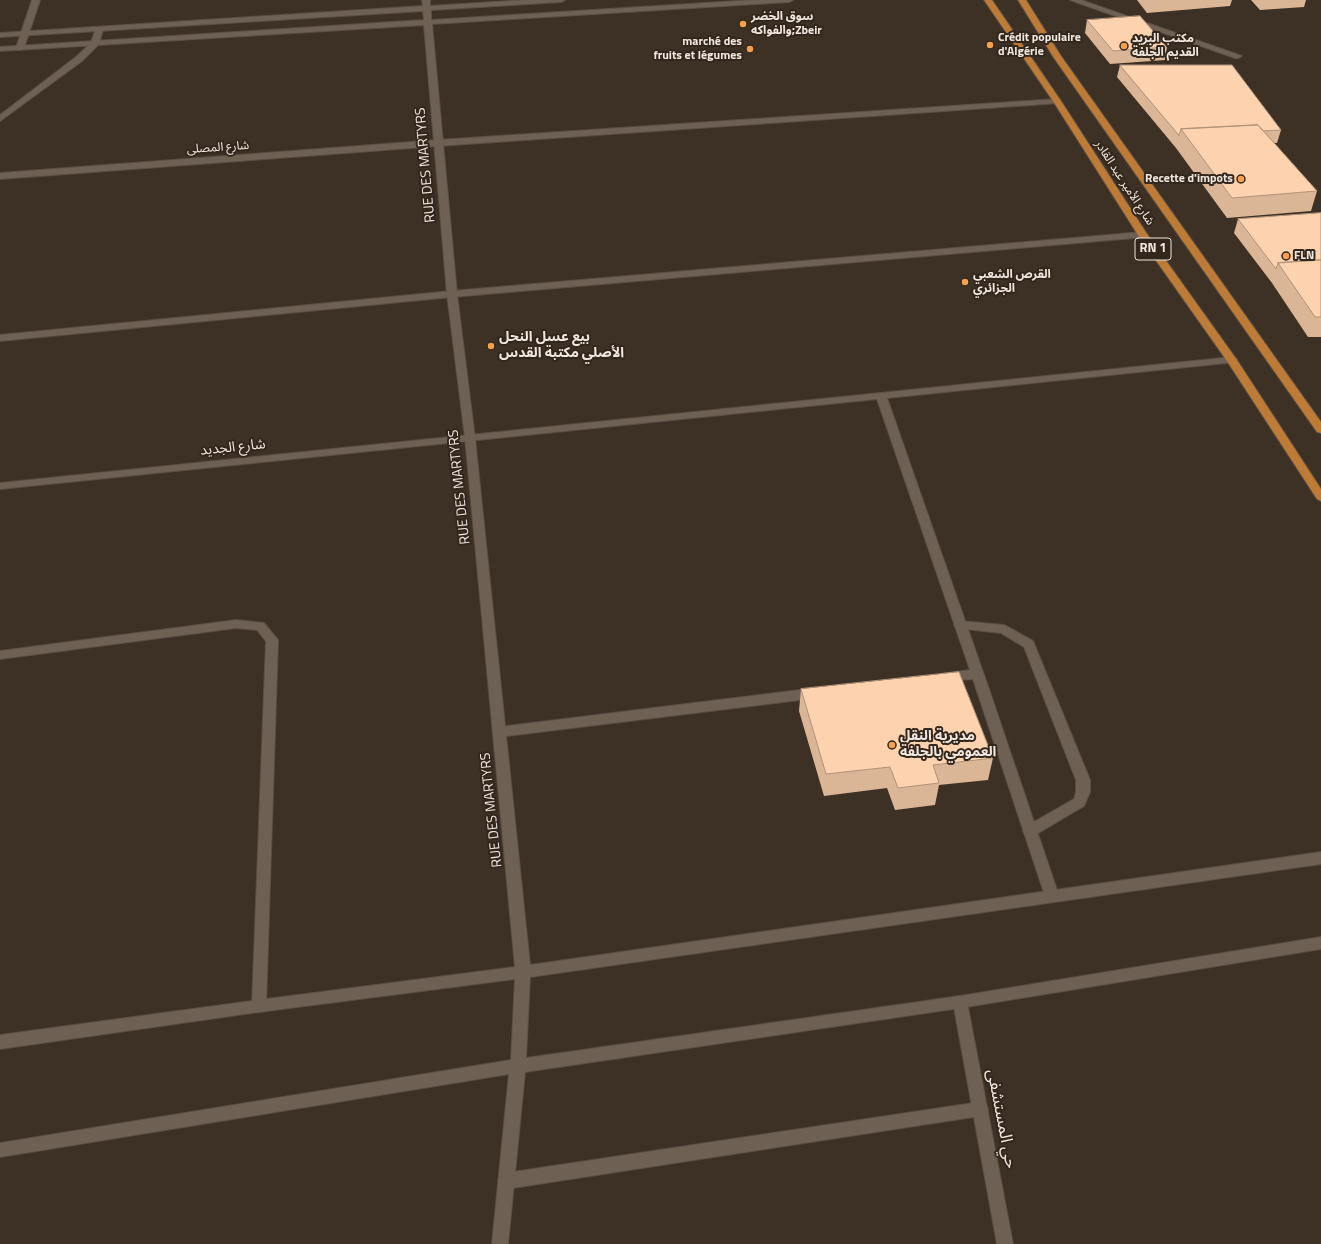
<!DOCTYPE html>
<html>
<head>
<meta charset="utf-8">
<style>
	body { margin:0 }
	canvas { display:block; background:#3d3025 }
</style>
</head>
<body>
<canvas width="1321" height="1244"></canvas>
<script>
const ctx = document.querySelector('canvas').getContext('2d');
ctx.lineJoin = 'round';
function stroke(path, color, width, dash) { ctx.strokeStyle = color; ctx.lineWidth = width; ctx.lineCap = dash ? 'butt' : 'round'; ctx.setLineDash(dash || []); ctx.stroke(path); }
function fillPath(path, color) { ctx.fillStyle = color; ctx.fill(path, 'evenodd'); }
function label(font, color, halo, rows, align = 'center') {
  ctx.font = font + ' "Titillium Web","Noto Sans Arabic",sans-serif'; ctx.lineWidth = 4; ctx.setLineDash([]); ctx.textBaseline = 'middle'; ctx.strokeStyle = halo; ctx.fillStyle = color; for (const [text, x, y, turn = 0] of rows) {
    ctx.save(); ctx.translate(x, y); ctx.rotate((+turn || 0) * Math.PI / 180); ctx.textAlign = isNaN(turn) ? turn : align; if (halo) ctx.strokeText(text, 0, 0); ctx.fillText(text, 0, 0); ctx.restore();
  }
}
const lane = new Path2D(`
	M1070,0h11l161,56 -4,2h-3z
	M960,621l44,4 29,16 57,139v12l-6,14 -49,29 -5,1 -5,-1 -2,-4 2,-4 49,-28 2,-7v-12l-52,-133 -23,-14 -45,-5 -2,-3 2,-3z
	M980,1102l6,2 2,5 -2,5 -6,2 -474,73 -6,-3 -2,-5 2,-5 6,-3z`);
const street = new Path2D(`
	M32,0h8l-16,48 -4,2h-3l-1,-2z
	M96,27h6l1,2 -4,15 -17,17 -82,60v-6l76,-58 15,-14z
	M1057,99h3v4l-622,43 -438,33v-6l438,-33z
	M1143,232l5,3 -2,2 -694,60 -452,44v-6l452,-44z
	M1232,357l4,1 1,2 -1,2 -349,36 103,294 69,204 -2,4 -5,2 -5,-2 -2,-4 -72,-217 -28,2 -4,-1 -2,-3 2,-3 29,-4 -93,-271 -877,90v-6z
	M236,620l28,3 14,17 -12,366 -2,5 -5,1 -5,-1 -2,-5 14,-365 -9,-11 -21,-2 -236,31v-8z
	M816,688l4,2 2,3 -2,3 -4,2 -317,39 -5,-2 -1,-3 1,-3 5,-2z
	M960,996l5,1 2,5 46,242h-16l-44,-242 2,-5z`);
const secondary = new Path2D(`
	M422,0h8v6l96,-6h39l-4,2 -130,8v10l323,-20h39l-4,2 -357,22 25,270 18,144 55,527 791,-113v12l-791,113 -4,81 434,-62 361,-59v12l-361,59 -435,64 -17,172h-16l17,-170 -509,83v-14l511,-83 4,-81 -256,33 -259,37v-14l259,-35 256,-33 -50,-529 -18,-144 -23,-269 -424,26v-4l424,-27 -1,-9 -423,26v-4l423,-27z`);
const primary = new Path2D(`
	M984,0h8l69,101 86,133 90,126 84,129v12l-4,-2 -90,-138 -89,-126 -85,-134z
	M1018,0h8l35,56 260,366v11l-4,-1 -263,-374z`);
stroke(lane, '#594e44', 2);
stroke(street, '#594e44', 2);
stroke(secondary, '#594e44', 2);
stroke(primary, '#594e44', 2);
fillPath(lane, '#6f6054');
fillPath(street, '#6f6054');
fillPath(secondary, '#6f6054');
fillPath(primary, '#bd7b35');
fillPath(new Path2D(`
	M1137,0h95l-2,6 -83,7z
	M1251,0h55l-2,7 -44,3z
	M1087,20l80,27 -2,13 -55,4 -25,-31z
	M1120,65l161,65 -4,13h-3l43,48 -6,20 -84,7 -51,-70 -59,-71z
	M1321,213v124h-13l-36,-54 -38,-50 4,-14z
	M801,689l192,69 -5,22 -49,5 -4,20 -40,5 -8,-22 -63,8 -25,-85z`), '#dab596');
const building = new Path2D(`
	M1140,16l27,31 -54,4 -26,-31z
	M1120,65h112l49,65 -18,1 -5,-6 -77,4 -2,6z
	M1258,125l59,66 -85,7 -51,-69z
	M1321,213v47l-43,3 -2,6 -38,-50z
	M1321,260v57h-6l-37,-54z
	M959,672l34,86 -60,7 6,18 -41,5 -8,-21 -64,7 -25,-85z`);
fillPath(building, '#fdd2af');
stroke(building, '#b1937a', 1);
for (const [x, y, r, color] of [
	[743,24,4,"#f9a04d"],
	[990,45,4,"#f9a04d"],
	[1124,46,4,"#f9a04d"],
	[750,49,4,"#f9a04d"],
	[1241,179,4,"#f9a04d"],
	[1286,256,4,"#f9a04d"],
	[965,282,4,"#f9a04d"],
	[491,346,4,"#f9a04d"],
	[892,745,4,"#f9a04d"]
]) { const dot = new Path2D(); dot.arc(x, y, r, 0, 2 * Math.PI); ctx.fillStyle = color; ctx.fill(dot); stroke(dot, '#33261b', 1.5); }
label('bold 12px', '#f0e7e0', '#33261b', [
	["سوق الخضر",751,17],
	["والفواكه;Zbeir",751,31],
	["Crédit populaire",998,38],
	["d'Algérie",998,52],
	["مكتب البريد",1132,39],
	["القديم الجلفة",1132,53],
	["marché des",742,42,"right"],
	["fruits et légumes",742,56,"right"],
	["Recette d'impots",1233,179,"right"],
	["FLN",1294,256],
	["القرص الشعبي",973,275],
	["الجزائري",973,289]
], 'left');
label('12px', '#f0e7e0', '#33261b', [
	["شارع المصلى",218,148,-4],
	["شارع الأمير عبد القادر",1124,183,57]
]);
for (const [x, y, w] of [
	[1153,249,36]
]) { const box = new Path2D(); box.roundRect(x - w / 2, y - 11, w, 22, 3); ctx.fillStyle = '#33261b'; ctx.fill(box); stroke(box, '#f0e7e0', 1); }
label('bold 13px', '#f0e7e0', null, [
	["RN 1",1153,249]
]);
label('14px', '#f0e7e0', '#33261b', [
	["RUE DES MARTYRS",426,165,-95],
	["شارع الجديد",233,448,-6],
	["RUE DES MARTYRS",460,487,-96],
	["RUE DES MARTYRS",492,810,-96]
]);
label('bold 14px', '#f0e7e0', '#33261b', [
	["بيع عسل النحل",499,338],
	["الأصلي مكتبة القدس",499,354],
	["مديرية النقل",900,737],
	["العمومي بالجلفة",900,753]
], 'left');
label('17px', '#f0e7e0', '#33261b', [
	["حي المستشفى",1001,1119,79]
]);
</script>
</body>
</html>
